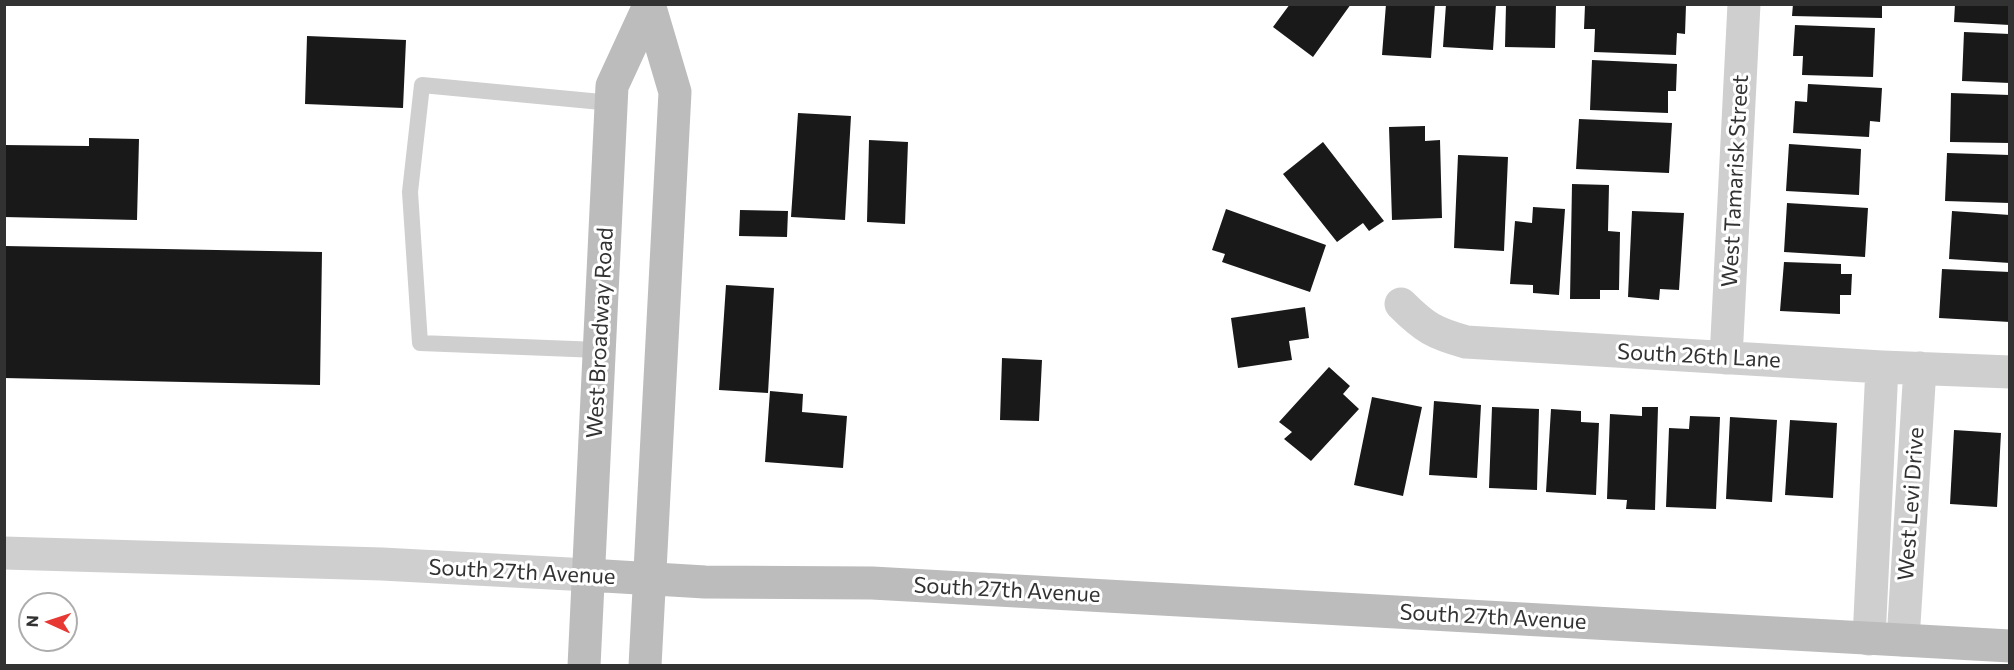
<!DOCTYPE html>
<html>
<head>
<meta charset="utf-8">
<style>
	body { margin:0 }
	#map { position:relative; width:2014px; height:670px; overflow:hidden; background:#fff; font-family:Commissioner,sans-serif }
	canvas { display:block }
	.frame { position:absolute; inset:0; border:6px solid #323232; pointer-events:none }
	.north { position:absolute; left:18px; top:592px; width:60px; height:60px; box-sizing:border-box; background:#fff; border:2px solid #adadad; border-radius:50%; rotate:273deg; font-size:16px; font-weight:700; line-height:24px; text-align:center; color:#323232 }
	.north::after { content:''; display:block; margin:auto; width:21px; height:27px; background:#e83834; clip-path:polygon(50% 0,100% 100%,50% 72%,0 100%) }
</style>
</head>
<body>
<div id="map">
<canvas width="2014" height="670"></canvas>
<div class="frame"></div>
<div class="north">N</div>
</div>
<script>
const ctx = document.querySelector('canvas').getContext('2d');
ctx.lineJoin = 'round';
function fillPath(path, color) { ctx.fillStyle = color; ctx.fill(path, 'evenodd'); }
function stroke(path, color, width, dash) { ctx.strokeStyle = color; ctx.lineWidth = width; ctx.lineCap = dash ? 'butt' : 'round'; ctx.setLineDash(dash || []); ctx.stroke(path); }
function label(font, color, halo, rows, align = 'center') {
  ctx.font = font + ' Commissioner,sans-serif'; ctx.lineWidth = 6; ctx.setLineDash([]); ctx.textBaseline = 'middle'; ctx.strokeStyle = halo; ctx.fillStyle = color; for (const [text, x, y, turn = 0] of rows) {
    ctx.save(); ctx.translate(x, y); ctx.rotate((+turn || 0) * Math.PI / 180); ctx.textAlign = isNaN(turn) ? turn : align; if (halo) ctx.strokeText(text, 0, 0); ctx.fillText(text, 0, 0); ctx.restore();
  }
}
fillPath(new Path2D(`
	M1290,4h61l-38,53 -40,-30z
	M1386,4h49l-4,54 -49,-3z
	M1446,4h50l-3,46 -50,-3z
	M1506,4h50l-1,44 -50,-1z
	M1793,4h89v14l-90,-2z
	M1955,4h55v21l-56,-3z
	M1585,5h101l-1,29 -8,-1 -1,22 -82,-3 1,-23h-11z
	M1795,25l80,3 -2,49 -71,-2 1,-19h-10z
	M1964,32l46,2v49l-48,-2z
	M307,36l99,4 -3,68 -98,-4z
	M1592,60l85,4 -1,27h-8v22l-78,-3z
	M1808,84l74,4 -2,34 -10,-1 -1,16 -76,-4 2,-32 12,1z
	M1951,93l59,2v48l-60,-1z
	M798,113l53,3 -6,104 -54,-3z
	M1579,119l93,4 -3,50 -93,-4z
	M1425,126v15l15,-1 2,78 -50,2 -3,-93z
	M89,138l50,1 -2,81 -133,-3v-72l85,1z
	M869,140l39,2 -3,82 -38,-2z
	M1323,142l61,79 -15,10 -6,-8 -26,19 -54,-68z
	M1789,144l72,5 -2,46 -73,-4z
	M1947,153l63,2v48l-65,-2z
	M1458,155l50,2 -4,94 -50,-3z
	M1572,184l37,1 -1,46 12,1 -1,58h-19v9h-30z
	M1787,203l81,5 -3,49 -81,-5z
	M1533,207l32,2 -6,86 -26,-2v-8l-23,-1 5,-63 17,2z
	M1226,209l100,36 -16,47 -88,-30 3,-8 -13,-4z
	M740,210l48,1 -1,26 -48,-1z
	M1632,211l52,2 -5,77 -19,-1 -1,11 -31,-3z
	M1952,211l58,4v48l-61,-4z
	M5,246l317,6 -2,133 -316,-7z
	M1784,262l57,2v10h11l-1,21h-11v19l-60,-3z
	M1942,269l68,3v50l-71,-4z
	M726,285l48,3 -6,105 -49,-3z
	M1305,307l4,31 -20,3 3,19 -54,8 -7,-50z
	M1002,358l40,2 -3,61 -39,-1z
	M1329,367l21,19 -7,8 16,15 -48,52 -27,-22 8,-7 -13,-10z
	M770,391l33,3 -1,18 45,4 -4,52 -78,-6z
	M1372,397l50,10 -19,89 -49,-11z
	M1434,401l47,4 -4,73 -48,-3z
	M1492,407l47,2 -2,81 -48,-2z
	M1642,407h16l-3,103 -29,-1 1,-9 -20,-1 3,-85 32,2z
	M1551,409l30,2v11l18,1 -3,72 -50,-3z
	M1690,416l30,1 -4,92 -50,-2 3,-79 20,1z
	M1730,417l47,3 -5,82 -46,-3z
	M1790,420l47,3 -4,75 -48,-3z
	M1954,430l47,3 -4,74 -47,-3z`), '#191919');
stroke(new Path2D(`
	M599,350l-179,-7 -10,-151 12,-107 190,18`), '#cfcfcf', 16);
stroke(new Path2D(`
	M1401,304c24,24 33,29 65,38l416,25 128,5
	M1726,358l18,-354
	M4,553l378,11 206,11
	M1869,639l13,-272
	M1903,640l17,-272`), '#cfcfcf', 33);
stroke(new Path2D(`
	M588,575l117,7 167,1 1138,63
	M584,666l28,-580 36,-78
	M645,666l30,-574 -26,-88`), '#bcbcbc', 33);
label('22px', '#323232', '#fff', [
	["West Tamarisk Street",1735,181,-87],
	["West Broadway Road",600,333,-87],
	["South 26th Lane",1699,356,3],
	["West Levi Drive",1911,504,-86],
	["South 27th Avenue",522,572,3],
	["South 27th Avenue",1007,590,3],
	["South 27th Avenue",1493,617,3]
]);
</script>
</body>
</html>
